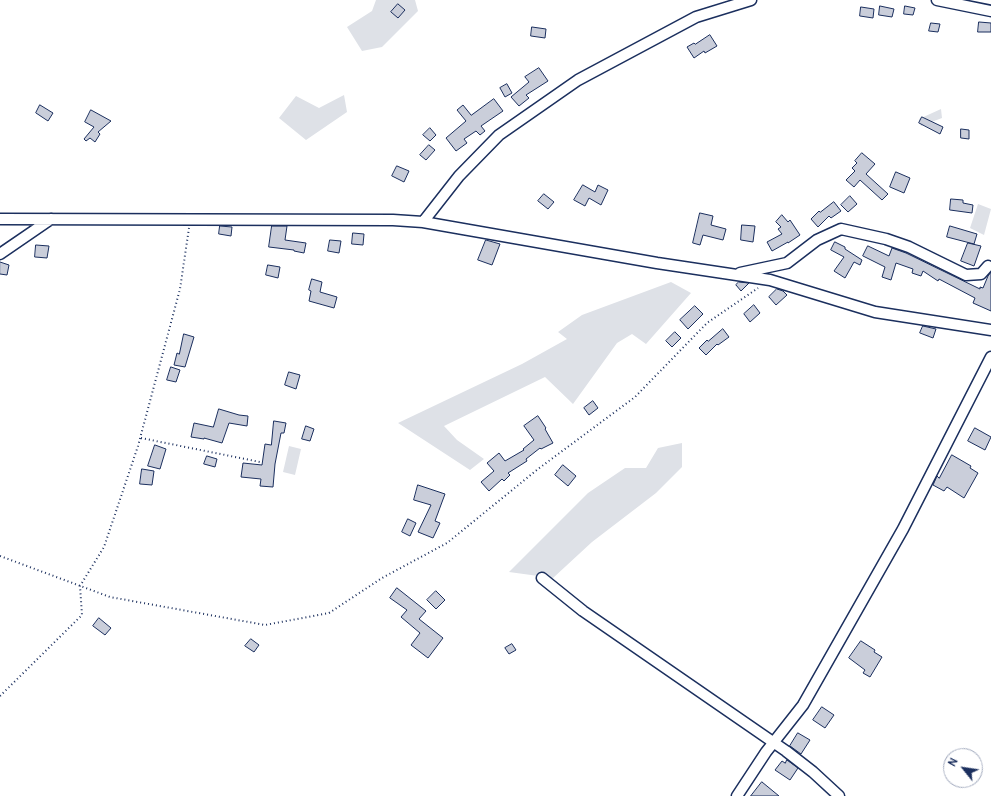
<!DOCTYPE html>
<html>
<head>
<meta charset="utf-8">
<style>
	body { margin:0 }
	#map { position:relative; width:991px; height:796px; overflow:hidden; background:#fff; font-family:Pangolin,sans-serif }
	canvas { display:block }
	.north { position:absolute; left:943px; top:748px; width:40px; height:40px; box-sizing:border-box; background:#fff; border:1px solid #a4acbf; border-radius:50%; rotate:300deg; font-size:11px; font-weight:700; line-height:16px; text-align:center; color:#1b2f5e }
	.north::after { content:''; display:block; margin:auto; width:14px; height:18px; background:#1b2f5e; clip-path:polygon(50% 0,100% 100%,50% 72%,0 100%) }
</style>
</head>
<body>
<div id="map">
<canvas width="991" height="796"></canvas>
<div class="north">N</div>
</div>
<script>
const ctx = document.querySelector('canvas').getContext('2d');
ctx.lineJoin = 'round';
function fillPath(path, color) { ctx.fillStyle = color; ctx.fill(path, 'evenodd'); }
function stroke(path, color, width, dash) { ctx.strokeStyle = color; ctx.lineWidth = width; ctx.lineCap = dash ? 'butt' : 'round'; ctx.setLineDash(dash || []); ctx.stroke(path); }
fillPath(new Path2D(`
	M376,0h39l3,11 -36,36 -20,4 -15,-24 25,-16z
	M344,95l3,17 -41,28 -27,-22 17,-22 23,12z
	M941,109l1,9 -21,8 -2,-7z
	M978,204l13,5 -7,26 -14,-7z
	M671,282l20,11 -45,51 -14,-10 -15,9 -44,61 -28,-27 -101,49 13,14 27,19 -14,11 -72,-47 124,-59 45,-25 -9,-7 24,-17z
	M682,443v24l-26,26 -64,49 -39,36 -44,-6 79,-79 37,-25h21l12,-20z
	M289,446l12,3 -6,26 -12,-3z`), '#dee1e7');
const building = new Path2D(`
	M398,4l7,6 -7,8 -7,-6z
	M880,6l14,3 -2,8 -13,-2z
	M905,6l10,2 -2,7 -9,-1z
	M861,7l13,2 -1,9 -13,-2z
	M979,22l12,1v9h-13z
	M931,23l9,1 -2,8 -9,-1z
	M532,27l14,2 -1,9 -14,-2z
	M710,35l7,11 -12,7 -1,-2 -10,7 -7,-11 7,-4 1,1z
	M539,68l9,13 -22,14 3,3 -10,8 -8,-9 18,-15 -4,-5z
	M507,84l5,9 -7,4 -5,-9z
	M494,99l9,12 -22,15 4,5 -5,4 -4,-4 -12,8 3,4 -11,8 -10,-13 20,-17 -9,-11 6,-5 8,10z
	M40,105l13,8 -5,8 -12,-8z
	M91,110l20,11 -13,11 2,2 -5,8 -5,-4 -4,3 -2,-2 10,-12 -9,-5z
	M922,117l21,10 -3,7 -21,-11z
	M430,128l6,7 -6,6 -7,-6z
	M961,129l8,1v9l-8,-1z
	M429,145l6,5 -9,10 -6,-5z
	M862,153l13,11 -9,10 22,20 -6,6 -22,-20 -6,7 -8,-7 9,-9 -3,-3 5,-5 -2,-2z
	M397,166l12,5 -5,11 -12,-6z
	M896,172l14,6 -6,15 -14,-6z
	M583,185l12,7 3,-7 10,5 -7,15 -12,-7 -4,8 -11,-6z
	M544,194l10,8 -6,7 -10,-8z
	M850,196l7,8 -9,8 -7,-7z
	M951,199l12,1v3l10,2 -1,8 -22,-3z
	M834,202l7,9 -10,7 -2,-2 -11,11 -7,-8 8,-8 1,1z
	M700,213l13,3 -2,9 15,4 -3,11 -20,-5 -3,10 -7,-2z
	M782,215l6,7 2,-2 10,15 -12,8v-1l-16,9 -5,-9 15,-8 -4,-5 3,-2 -5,-5z
	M742,225l13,1 -2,16 -12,-2z
	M220,226l12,1 -1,9 -12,-2z
	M272,226h15l-2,14 21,3 -2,10 -10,-2v-1l-25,-3z
	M950,226l27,8 -3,10 -27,-7z
	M353,233l11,1 -1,11 -11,-1z
	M330,240l11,1 -2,12 -11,-2z
	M486,240l14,4 -8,21 -14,-5z
	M835,242l10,5v2l17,11 -2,5 -6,-3 -9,16 -11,-7 10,-14 -13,-7z
	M968,243l13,3 -7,20 -13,-5z
	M36,245l13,1 -2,12 -12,-1z
	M868,246l21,10 3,-8 14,5 74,36v-2l3,1 5,-12 3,-4v39l-18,-8 2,-5 -36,-19 -1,2 -15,-10 -2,5 -9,-3 1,-4 -17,-6 -5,17 -9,-3 3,-10 -22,-11z
	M0,262l9,3 -2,10 -7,-1z
	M268,265l12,2 -2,11 -12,-3z
	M312,279l10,3 -2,10 17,5 -3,11 -25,-7 2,-10 -2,-1z
	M739,282l10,1 -8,8 -5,-6z
	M777,289l6,2 4,4 -11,10 -7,-8z
	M754,305l6,8 -10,9 -6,-8z
	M695,306l8,8 -15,15 -8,-9z
	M923,326l13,3 -3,9 -13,-5z
	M723,329l6,8 -11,8 -1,-1 -11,11 -7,-7 8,-8 1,1z
	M675,332l6,6 -9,9 -6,-6z
	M184,334l10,3 -9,30 -11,-2 3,-12 2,1z
	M171,367l9,3 -4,12 -9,-2z
	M289,372l11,3 -4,14 -11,-4z
	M593,401l5,7 -9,7 -5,-7z
	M219,409l20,6 9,1 -1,10 -18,-3 -7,20 -18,-5v1l-13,-2 3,-14 19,4z
	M538,416l8,12 -1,1 8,14 -12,6 -1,-1 -14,11 1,2 -19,12 2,2 -6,6 -2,-2 -13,12 -8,-9 13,-11 -7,-8 12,-10 6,8 19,-11 -1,-1 11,-9 -10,-14z
	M274,421l12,2 -2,10h-3l-6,31 -2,23 -13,-1 1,-7 -20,-2 2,-14 19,2 3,-21 6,1z
	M306,426l8,3 -4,12 -8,-2z
	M975,428l16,9 -6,13 -17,-9z
	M155,445l11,4 -6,20 -12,-3z
	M952,455l19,11 -1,2 8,5 -14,25 -17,-11 -3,4 -11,-6 4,-9 2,2z
	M207,456l10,3 -2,8 -11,-3z
	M563,465l13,11 -8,10 -13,-11z
	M142,469l12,2 -2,14 -12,-1z
	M418,485l27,9 -10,27 5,2 -7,15 -15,-6 13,-27 -17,-5z
	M408,519l8,4 -6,13 -8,-4z
	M397,588l29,23 -7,8 24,19 -15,20 -17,-13 9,-12 -19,-16 6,-7 -17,-12z
	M436,591l9,9 -9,9 -9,-9z
	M99,618l12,10 -6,7 -12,-9z
	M251,639l8,6 -5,7 -9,-6z
	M861,641l14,9 -1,2 8,5 -12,20 -7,-4 2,-3 -16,-12z
	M512,644l4,6 -7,4 -4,-6z
	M822,707l12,8 -9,13 -12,-8z
	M798,733l12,7 -9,14 -11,-8z
	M787,760l11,8 -8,12 -15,-10 7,-9 3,2z
	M762,782l17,14h-28z`);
fillPath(building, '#caceda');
stroke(building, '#1b2f5e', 1);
const minor = new Path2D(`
	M937,0l54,11
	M0,219l393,1 30,2 234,41 113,17 105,32 116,18
	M423,222l36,-46 40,-41 79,-55 118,-63 55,-17
	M0,254l51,-35
	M740,273l47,-10 30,-23 24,-11 45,10 23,8 57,28 15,-1 7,-8
	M542,578l41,33 203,140 27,21 26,24
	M737,796l29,-44 37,-47 100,-176 88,-172`);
stroke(minor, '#1b2f5e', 13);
stroke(new Path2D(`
	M141,438l119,24
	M0,556l110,41 155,28 64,-12 53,-35 65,-35 91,-74 97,-72 72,-74 51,-35
	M0,696l82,-81 -2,-29 24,-39 34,-101 42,-157 9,-61`), '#1b2f5e', 2, [1, 3]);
stroke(minor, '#fff', 10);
</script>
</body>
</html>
